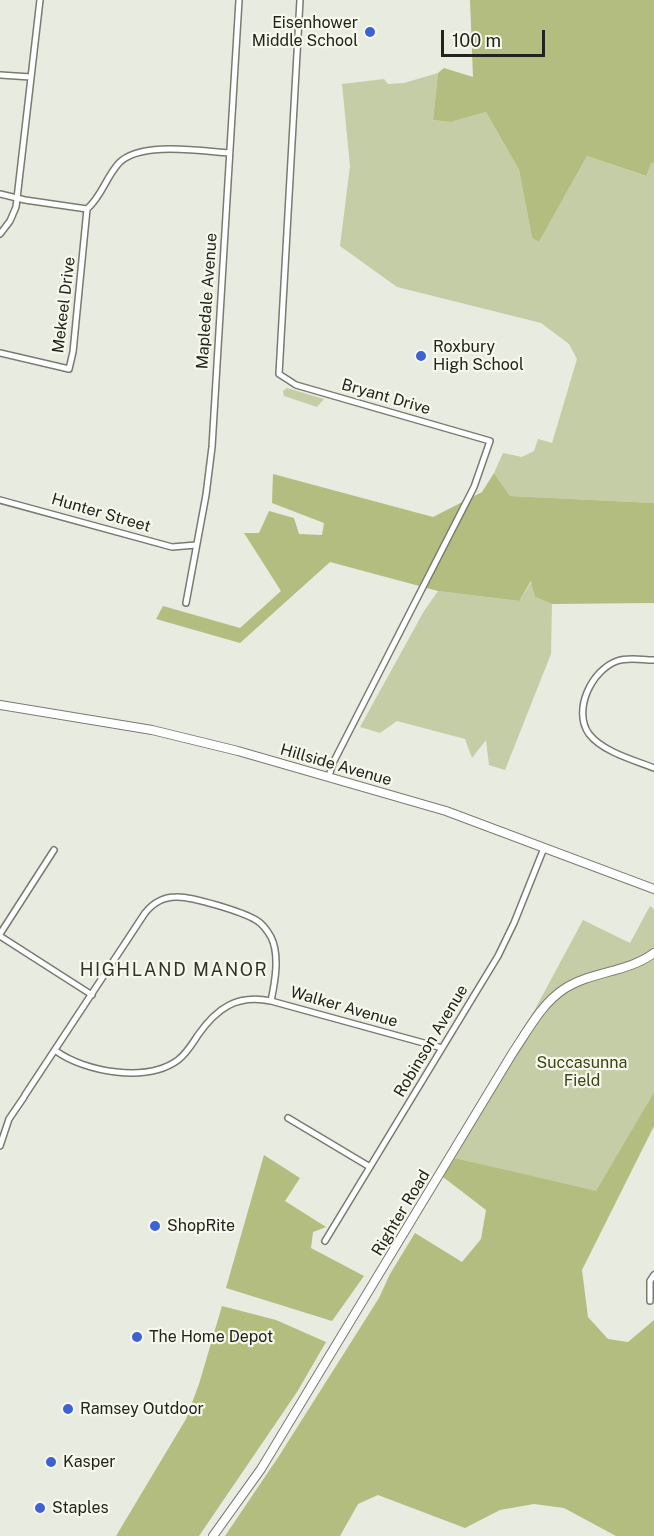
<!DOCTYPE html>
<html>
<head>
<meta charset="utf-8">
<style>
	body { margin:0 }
	#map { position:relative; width:654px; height:1536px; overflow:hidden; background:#e8ebdf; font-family:"Public Sans",sans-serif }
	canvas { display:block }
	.scale { position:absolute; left:441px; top:30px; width:104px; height:27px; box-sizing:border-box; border:3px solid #22231f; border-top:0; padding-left:8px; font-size:18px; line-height:21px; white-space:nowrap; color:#22231f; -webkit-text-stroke:4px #f6f8ec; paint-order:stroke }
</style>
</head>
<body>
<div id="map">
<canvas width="654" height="1536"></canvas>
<div class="scale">100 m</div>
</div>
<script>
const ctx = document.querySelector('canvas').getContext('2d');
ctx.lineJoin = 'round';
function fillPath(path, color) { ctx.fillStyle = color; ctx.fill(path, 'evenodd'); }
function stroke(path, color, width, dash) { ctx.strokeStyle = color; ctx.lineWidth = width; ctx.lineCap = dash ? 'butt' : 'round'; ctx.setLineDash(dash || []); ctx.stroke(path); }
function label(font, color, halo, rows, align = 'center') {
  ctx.font = font + ' "Public Sans",sans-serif'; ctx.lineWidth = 4.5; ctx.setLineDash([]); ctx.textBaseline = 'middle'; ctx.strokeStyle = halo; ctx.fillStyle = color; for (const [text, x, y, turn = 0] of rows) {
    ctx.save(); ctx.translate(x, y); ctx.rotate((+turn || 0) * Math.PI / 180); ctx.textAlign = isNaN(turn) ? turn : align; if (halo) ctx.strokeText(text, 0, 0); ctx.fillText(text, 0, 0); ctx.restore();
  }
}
fillPath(new Path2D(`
	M438,73l-5,47 18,2 35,-10 33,58 13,68 7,4 48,-86 58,20 6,-14 3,1v340l-144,-7 -16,-23 9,-20 19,4 12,-6 4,-12 14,4 25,-84 -8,-15 -28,-21 -144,-36 -57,-41 10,-80 -8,-82 42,-5 4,5 16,-1z
	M287,388l37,11 -7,8 -33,-11 -1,-5z
	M532,581l3,16 17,7 -1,50 -46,116 -16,-5 -3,-25 -14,18 -7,-19 -68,-18 -17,12 -20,-6 64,-116 14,-20 81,10z
	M650,906l4,3v183l-58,100 -141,-34 128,-238 47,23z`), '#c5cda6');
fillPath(new Path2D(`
	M470,0h184v163h-3l-5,13 -59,-20 -48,86 -7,-4 -13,-68 -33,-58 -35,10 -18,-2 5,-47 6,-5 29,9z
	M494,473l16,23 144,7v100l-102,1 -17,-7 -4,-16 -12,20 -81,-10 -108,-29 -90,81 -84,-24 7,-13 77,22 41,-37 -37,-58h15l10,-22 25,7 5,16 23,1 2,-12 -52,-20 1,-29 160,43 49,-25z
	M654,1092v34l-72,144 6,47 20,22 20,3 26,-22v216h-38l-52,-28 -30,-4 -34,6 -35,18 -87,-33 -20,9 -18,32h-115l54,-80 100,-158 11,-24 25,-41 47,29 19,-23 5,-29 -43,-33 12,-19 141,33z
	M264,1155l36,23 -15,23 41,26 -13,5 -2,16 53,28 -32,45 -106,-33z
	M222,1306l54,14 50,22 -29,50 -98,144h-83l70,-117 13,-35z`), '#b2bd7f');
const street = new Path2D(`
	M300,0l-21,374 17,11 194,56 -16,46 -141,276 -4,13
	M0,75l31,2
	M0,194l25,6 62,9c15,-13 19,-32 32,-46 21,-22 82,-12 110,-10
	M0,234l10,-13 6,-14 24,-207
	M0,353l69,16 4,-17 14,-143
	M0,500l172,47 24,-2
	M186,603l20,-108 6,-48 27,-447
	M654,660c-12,0 -26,-3 -37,1 -25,9 -45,49 -28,73 14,18 45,26 65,34
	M0,934l54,-84
	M0,936l92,59
	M56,1051c29,21 91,32 122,9 9,-7 14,-16 20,-25 19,-27 39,-41 73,-34l171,47
	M25,1095l120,-182c8,-10 19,-16 31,-16 15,-1 67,15 80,23 7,4 11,10 15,17 9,18 4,45 0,64
	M288,1118l82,49
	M0,1146l9,-27 15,-22
	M325,1241l173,-285 16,-33 30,-75
	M650,1301v-20l4,-6`);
const secondary = new Path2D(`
	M0,705l152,25 86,21 208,60 208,78
	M213,1536l48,-67 251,-415c15,-22 29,-50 52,-65 27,-18 63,-16 90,-36`);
stroke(street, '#797b71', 8);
stroke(secondary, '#797b71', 10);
stroke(street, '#fff', 5);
stroke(secondary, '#fff', 8);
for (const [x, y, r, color] of [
	[370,32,6,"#3e62d4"],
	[421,356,6,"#3e62d4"],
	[155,1226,6,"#3e62d4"],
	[137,1337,6,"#3e62d4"],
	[68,1409,6,"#3e62d4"],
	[51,1462,6,"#3e62d4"],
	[40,1508,6,"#3e62d4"]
]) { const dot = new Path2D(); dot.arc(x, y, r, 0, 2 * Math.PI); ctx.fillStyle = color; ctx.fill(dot); stroke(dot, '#f6f8ec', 2); }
label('16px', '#22231f', '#f6f8ec', [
	["Eisenhower",358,23,"right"],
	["Middle School",358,41,"right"],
	["Roxbury",433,347],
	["High School",433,365],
	["ShopRite",167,1226],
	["The Home Depot",149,1337],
	["Ramsey Outdoor",80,1409],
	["Kasper",63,1462],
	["Staples",52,1508]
], 'left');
label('16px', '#22231f', '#f6f8ec', [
	["Mapledale Avenue",207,301,-86],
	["Mekeel Drive",64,305,-83],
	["Bryant Drive",386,397,16],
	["Hunter Street",101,513,16],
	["Hillside Avenue",336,765,16],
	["Walker Avenue",344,1007,16],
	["Robinson Avenue",431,1041,-59],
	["Righter Road",401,1213,-59]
]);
label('16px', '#3c4314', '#f6f8ec', [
	["Succasunna",582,1063],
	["Field",582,1081]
]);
ctx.letterSpacing = '1.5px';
label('18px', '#31332a', '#f6f8ec', [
	["HIGHLAND MANOR",174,970]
]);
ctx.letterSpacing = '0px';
</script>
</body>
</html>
